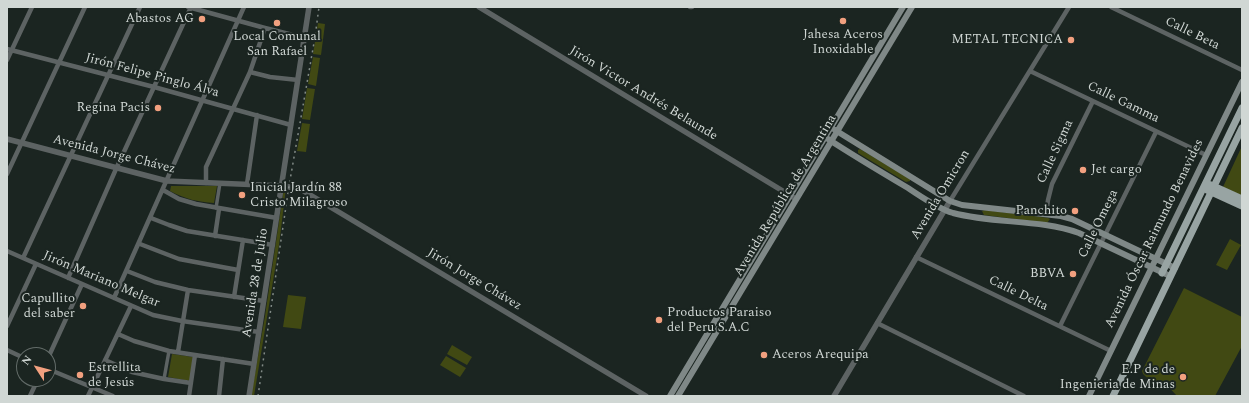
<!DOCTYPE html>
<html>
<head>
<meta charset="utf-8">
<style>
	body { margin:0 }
	#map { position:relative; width:1249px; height:403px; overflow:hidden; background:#1b2521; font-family:Spectral,serif }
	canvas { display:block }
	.frame { position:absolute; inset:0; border:8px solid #d0d7d4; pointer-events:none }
	.north { position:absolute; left:16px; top:347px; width:40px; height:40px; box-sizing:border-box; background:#1b2521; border:1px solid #636c69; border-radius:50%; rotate:306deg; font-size:11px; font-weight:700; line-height:16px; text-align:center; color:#d0d7d4 }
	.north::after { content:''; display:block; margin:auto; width:14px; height:18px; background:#f2a07f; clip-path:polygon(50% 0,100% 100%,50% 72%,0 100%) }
</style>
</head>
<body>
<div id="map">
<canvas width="1249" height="403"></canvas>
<div class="frame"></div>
<div class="north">N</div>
</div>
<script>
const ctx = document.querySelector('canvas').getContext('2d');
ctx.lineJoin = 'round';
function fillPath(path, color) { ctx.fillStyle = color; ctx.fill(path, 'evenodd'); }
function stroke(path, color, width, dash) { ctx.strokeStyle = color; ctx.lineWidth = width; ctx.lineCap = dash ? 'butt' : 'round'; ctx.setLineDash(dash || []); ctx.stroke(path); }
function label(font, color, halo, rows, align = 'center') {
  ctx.font = font + ' Spectral,serif'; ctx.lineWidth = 4; ctx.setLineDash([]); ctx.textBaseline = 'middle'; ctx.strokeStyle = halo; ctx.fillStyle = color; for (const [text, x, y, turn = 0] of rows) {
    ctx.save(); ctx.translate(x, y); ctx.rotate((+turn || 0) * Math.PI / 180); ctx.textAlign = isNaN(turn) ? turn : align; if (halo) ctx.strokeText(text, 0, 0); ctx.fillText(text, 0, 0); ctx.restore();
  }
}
fillPath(new Path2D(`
	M318,23l7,1 -4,31 -8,-1z
	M313,57l7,1 -4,28 -8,-2z
	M307,88l8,1 -5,31 -8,-1z
	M302,123l8,1 -4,28 -9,-1z
	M1242,146v50l-19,-9z
	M860,149l50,30v2l-4,1 -48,-29v-3z
	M171,186h46l-3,17c-16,-1 -29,-4 -44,-12z
	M284,188h2l-7,57 -25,151h-3l14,-80z
	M985,210l63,8 2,1 -3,4 -63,-8 -2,-4z
	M1230,239l11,6 -14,25 -11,-5z
	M1184,288l58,29v29l-27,50h-38l-14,-15 -6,6 -14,-13 -1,-3z
	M288,295l18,2 -5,32 -18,-2z
	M452,345l20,12 -5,8 -20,-11z
	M172,354l21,3 -3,24 -22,-4z
	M446,356l20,12 -6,9 -20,-12z`), '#414913');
stroke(new Path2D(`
	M216,208l4,-25
	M164,379l5,-28`), '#5d6363', 3.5);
stroke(new Path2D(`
	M188,7l77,21 40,10
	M690,7h2
	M1111,7l131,63
	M7,49l147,38 137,38
	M7,60l25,-53
	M1030,71l176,84
	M250,72l20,5 28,3
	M7,174l78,-167
	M206,183v-16l44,-95 15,-44
	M247,184l10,-69
	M163,190l16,9 17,5 81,14
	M950,201l119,-194
	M1046,214l2,-14 4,-16 41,-83
	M151,218l18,7 18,6 86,14
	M215,236l4,-27
	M140,244l39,15 59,11
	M7,251l146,64 29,6 77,11
	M916,257l195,94
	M23,258l117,-251
	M127,271l28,11 33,8 76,11
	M68,278l48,-109 75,-162
	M234,297l9,-57
	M114,298l130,-291
	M877,323l147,73
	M7,326l29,-62
	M1060,326l96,-194
	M118,334l16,7 35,10 85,13
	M7,350l17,8
	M178,352l10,-62
	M48,358l34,-74
	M105,360l27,12 32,7 27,4
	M48,369l65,27
	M30,396l8,-17
	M88,396l43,-90
	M189,396l6,-41
	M219,396l4,-37`), '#5d6363', 4.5);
stroke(new Path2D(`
	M479,7l317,192
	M7,139l160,42 118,5 17,4 344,206
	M249,396l60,-389
	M834,396l116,-195`), '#5d6363', 5.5);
stroke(new Path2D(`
	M835,130l115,71 12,4 99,11 11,3 103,49
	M828,139c26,17 53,33 80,49 14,9 29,20 45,25 42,11 86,6 126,20l91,43
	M670,396l233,-389
	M678,396l234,-389
	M1089,396l153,-314`), '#7f8887', 6);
stroke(new Path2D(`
	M1211,185l31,14
	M1207,190l35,16
	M1162,273l80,-165
	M1113,396l129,-268`), '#98a4a3', 7);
stroke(new Path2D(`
	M258,396l31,-210 26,-149 4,-30`), '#828b87', 1.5, [2, 4]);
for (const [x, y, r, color] of [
	[202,19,4,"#f2a07f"],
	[843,21,4,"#f2a07f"],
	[277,23,4,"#f2a07f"],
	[1071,40,4,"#f2a07f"],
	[158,108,4,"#f2a07f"],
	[1083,170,4,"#f2a07f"],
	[242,195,4,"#f2a07f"],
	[1075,211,4,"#f2a07f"],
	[1073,274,4,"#f2a07f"],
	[83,306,4,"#f2a07f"],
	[659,320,4,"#f2a07f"],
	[764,355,4,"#f2a07f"],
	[80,375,4,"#f2a07f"],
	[1183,377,4,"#f2a07f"]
]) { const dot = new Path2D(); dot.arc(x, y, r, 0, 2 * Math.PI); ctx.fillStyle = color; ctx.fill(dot); stroke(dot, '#1b2521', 1.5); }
label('13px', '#d0d7d4', '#1b2521', [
	["Abastos AG",194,19],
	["Jahesa Aceros",843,35,"center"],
	["Inoxidable",843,50,"center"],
	["Local Comunal",277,37,"center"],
	["San Rafael",277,52,"center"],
	["METAL TECNICA",1063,40],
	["Regina Pacis",150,108],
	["Jet cargo",1091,170,"left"],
	["Inicial Jardín 88",250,188,"left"],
	["Cristo Milagroso",250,203,"left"],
	["Panchito",1067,211],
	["BBVA",1065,274],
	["Capullito",75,299],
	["del saber",75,314],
	["Productos Paraiso",667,313,"left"],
	["del Peru S.A.C",667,328,"left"],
	["Aceros Arequipa",772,355,"left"],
	["Estrellita",88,368,"left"],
	["de Jesús",88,383,"left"],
	["E.P de de",1175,370],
	["Ingenieria de Minas",1175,385]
], 'right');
label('13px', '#d0d7d4', '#1b2521', [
	["Calle Beta",1192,34,26],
	["Jirón Felipe Pinglo Álva",152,76,15],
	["Jirón Victor Andrés Belaunde",643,94,31],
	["Calle Gamma",1123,103,26],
	["Calle Sigma",1056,152,-65],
	["Avenida Jorge Chávez",114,155,14],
	["Avenida Omicron",941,195,-59],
	["Avenida República de Argentina",786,196,-59],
	["Calle Omega",1099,224,-64],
	["Avenida Óscar Raimundo Benavides",1155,234,-64],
	["Jirón Mariano Melgar",101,280,23],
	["Jirón Jorge Chávez",474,280,31],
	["Avenida 28 de Julio",256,283,-81],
	["Calle Delta",1018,294,26]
]);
</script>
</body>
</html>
